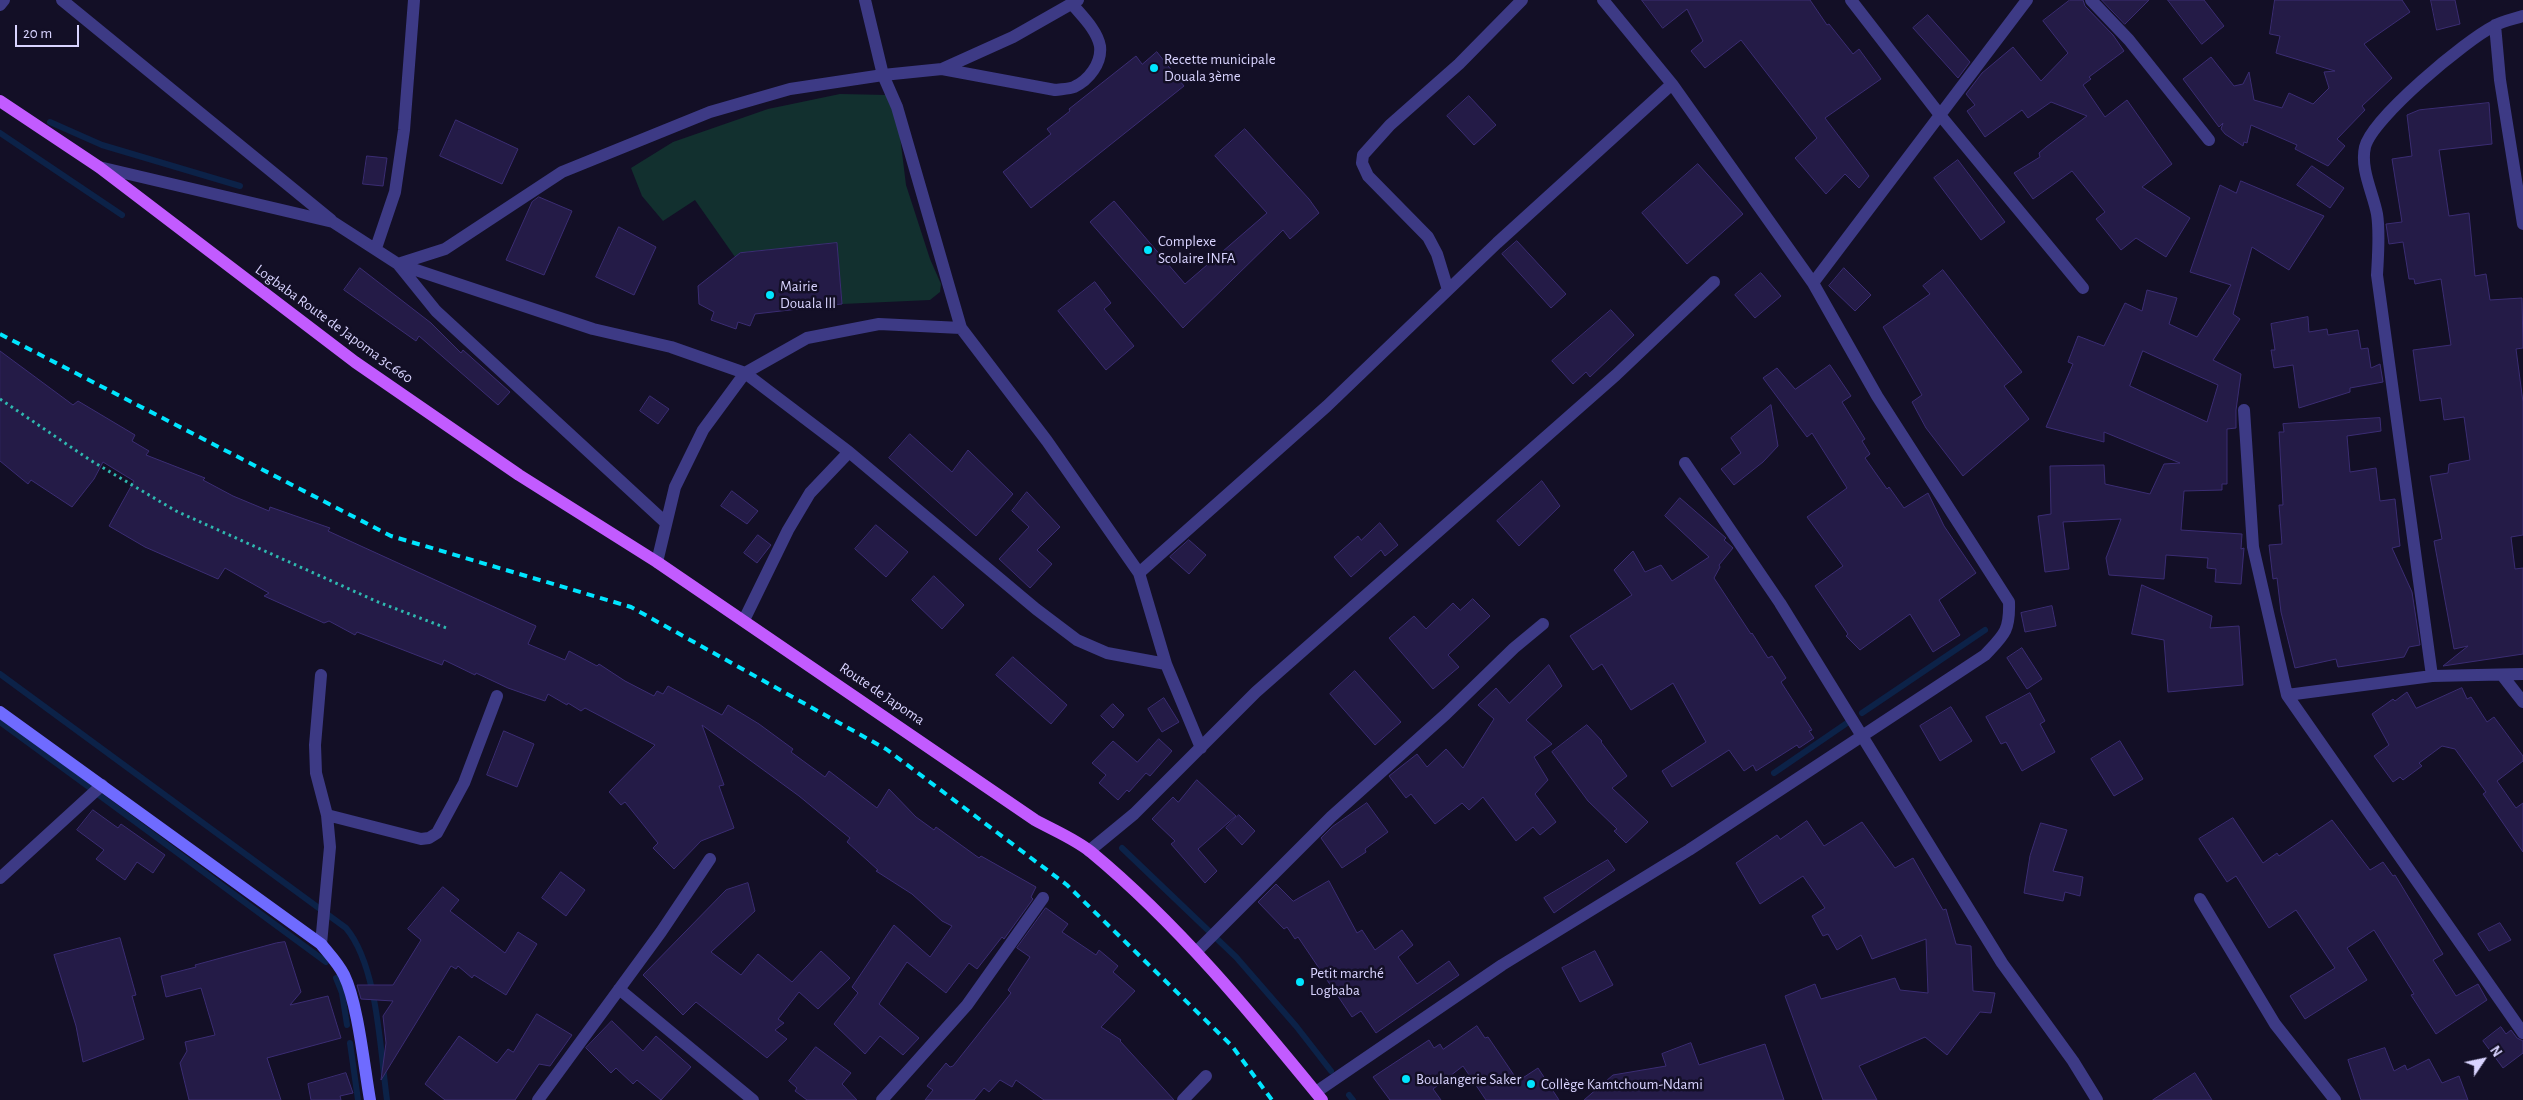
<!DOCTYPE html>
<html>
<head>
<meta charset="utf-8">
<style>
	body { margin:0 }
	#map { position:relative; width:2523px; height:1100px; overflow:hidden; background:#130f26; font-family:"Alegreya Sans",sans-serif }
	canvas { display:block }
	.north { position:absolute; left:2458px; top:1035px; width:50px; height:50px; -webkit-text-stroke:4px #130f26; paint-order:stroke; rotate:56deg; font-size:14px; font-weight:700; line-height:20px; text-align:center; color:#d9d4ff }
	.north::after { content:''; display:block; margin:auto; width:18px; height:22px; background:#d9d4ff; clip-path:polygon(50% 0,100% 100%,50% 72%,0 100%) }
	.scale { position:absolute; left:15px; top:25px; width:64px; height:22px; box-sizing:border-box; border:2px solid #d9d4ff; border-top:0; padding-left:6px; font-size:15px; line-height:18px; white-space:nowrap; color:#d9d4ff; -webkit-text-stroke:4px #130f26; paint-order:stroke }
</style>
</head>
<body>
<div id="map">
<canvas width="2523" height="1100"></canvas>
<div class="north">N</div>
<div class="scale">20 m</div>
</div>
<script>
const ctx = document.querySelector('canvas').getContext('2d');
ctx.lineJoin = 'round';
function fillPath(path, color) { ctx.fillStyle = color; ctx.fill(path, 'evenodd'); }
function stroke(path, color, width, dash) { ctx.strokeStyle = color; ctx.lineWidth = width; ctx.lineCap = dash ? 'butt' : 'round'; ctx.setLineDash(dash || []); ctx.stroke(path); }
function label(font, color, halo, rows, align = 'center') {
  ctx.font = font + ' "Alegreya Sans",sans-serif'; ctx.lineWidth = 5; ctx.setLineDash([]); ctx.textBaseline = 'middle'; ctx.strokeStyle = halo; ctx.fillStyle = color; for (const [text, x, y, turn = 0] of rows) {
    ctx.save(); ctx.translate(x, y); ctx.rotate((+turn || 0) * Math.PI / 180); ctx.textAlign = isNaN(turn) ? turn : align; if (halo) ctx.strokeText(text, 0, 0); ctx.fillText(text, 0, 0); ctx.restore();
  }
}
fillPath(new Path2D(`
	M840,94l47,1 11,25 8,65 24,74 11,25 -1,8 -10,8 -88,4 -5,-61 -90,9 -12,5 -40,-57 -32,21 -21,-25 -11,-28 42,-26 95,-33z`), '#12302f');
stroke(new Path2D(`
	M50,122l52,23 138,41
	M0,133l122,82
	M0,674l346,254c32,38 34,123 41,172
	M1862,713l123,-83
	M0,722l93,68
	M1774,773l73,-50
	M99,795l227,167
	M1122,848l114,109 60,69 35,45
	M336,978l6,15 5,32
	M350,1043l8,57
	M1349,1095l4,5`), '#0c2248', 6);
const building = new Path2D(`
	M1642,0h168l17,25 2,-1 24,30 6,-5 22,30 -56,39 44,58 -10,12 -14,-14 -19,20 -31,-36 22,-20 -76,-98 -36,28 -14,-17 12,-10 -16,-32 -24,19z
	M2070,0h13l2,6 28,29 11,16 -35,26 2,2 -8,6 22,32 22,-17 45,64 -30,23 48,31 -24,39 -30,-19 -15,12 -25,-31 9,-7 -33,-41 -39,28 -19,-26 26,-16 -1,-4 7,-6 41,-31 -36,-14 -23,16 -6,-8 -37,27 -18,-26 8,-6 -9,-11 16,-21 31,-26 28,34 27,-28 -25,-32z
	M2102,0h47l-24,24z
	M2168,0h36l20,26 -22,18z
	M2275,0h127l8,12 -46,32 28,34 -30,28 3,4 -28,29 8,7 -17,20 -33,-17 2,-4 -46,-20 -4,18 -3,-1 -1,4 -18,-12 -4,-5 2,-6 -4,4 -36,-48 28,-22 23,29 9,-2 6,-12 5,28 28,8 7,-15 24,11 16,-16 -5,-16 11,-1 -59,-18 4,-17 -10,-2z
	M2431,0h24l5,24 -23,6z
	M1928,15l42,47 -12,16 -45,-50z
	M1157,52l27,34 -153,122 -28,-36 48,-38 -4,-5 23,-18 -1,-2 67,-53 6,8z
	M1469,96l27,29 -22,20 -27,-29z
	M2489,103l3,41 -53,6 10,66 20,-3 6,63 11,-2 4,26 32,-2 1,50 -7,1 7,53v133l-12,2 4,32 8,-1v86l-80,12 25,-20 -14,3 -20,-108 8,-2 -12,-63 18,-3 1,-9 21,-4 -6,-43 -20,3 -3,-22 -21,3 -7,-51 38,-5 -10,-66 -26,5 -1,-5h-5l-6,-37 -14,2 -3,-20 16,-2 -10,-63 20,-3 -5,-41 12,-5z
	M456,120l62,29 -16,35 -62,-28z
	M1245,129l64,70 10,14 -29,26 -7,-9 -100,98 -93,-106 24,-21 71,83 82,-71 -52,-57z
	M367,156l20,2 -4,28 -20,-2z
	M1958,160l47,62 -24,18 -47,-62z
	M1698,164l45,50 -56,50 -45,-51z
	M2312,166l32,22 -14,20 -33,-23z
	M2241,181l83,35 -35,54 -37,-23 -19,67 7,5 -27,41 28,14 -5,36v18l-9,1v55h-5v6l-38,1 -3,39 61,4 -1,15 3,-1 -3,36 -26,-2 1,-13 -9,-1 1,-10 -42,-3 -2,24 -55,-4 -3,-17 15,-39 -58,3 6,47 -24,3 -7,-56 13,-2 -1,-48 54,-1 1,19 45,10 14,-30 16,-1 -76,-31v10l-58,-15 27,-63 -5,-2 10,-26 26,10 21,-43 17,8 5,-21 30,8 -8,26 28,13 34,-52 -41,-13 30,-87 16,8zM2143,351l75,34 -11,37 -77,-36z
	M539,197l33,14 -28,64 -38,-15 26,-58z
	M619,227l37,20 -22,48 -38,-18z
	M1517,241l49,53 -15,14 -49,-54z
	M837,243l5,61 -87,10 -5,12 -12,-4 -2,7 -25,-9 3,-8 -15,-8 -1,-18 42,-33z
	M360,268l71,55 30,30 2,-3 47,42 -12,13 -79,-69 -3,5 -72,-51z
	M1844,268l27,27 -16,16 -26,-25z
	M1943,270l79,102 -18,14 25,33 -66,57 -37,-48 -14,-26 10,-7 -39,-68 47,-33 -7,-8z
	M1761,273l20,23 -26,22 -20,-23z
	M1095,282l16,21 -7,6 30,37 -28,24 -48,-59z
	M1611,310l23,25 -44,42 -4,-5 -13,12 -21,-23z
	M2308,317l1,15 18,-3 1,6 30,-5 3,19 7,-1 3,20 9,-4 3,18 -33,6v4l-51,16 -6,-43 -19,3 -3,-18h4l-4,-26z
	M0,351l73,54 5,-4 57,34 -3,6 17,10 -3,4 59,23 -2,2 30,16 36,15 1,-4 60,21 -2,3 208,95 -8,18 37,16 4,-9 28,15 2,-2 26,17 29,15 3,-5 6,3 5,-8 54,29 6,-10 31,19 34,25 -2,3 34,25 4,-6 48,37 12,-19 27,28 18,13 2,-3 43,31 2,-2 55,31 -5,10 2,2 -29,40 -2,-2 -25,32 -8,-6 -23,30 -39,-31 -28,42 40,34 -16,17 -23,-19 -15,18 -31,-30 24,-31 -6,-6 42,-62 36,32 22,-31 -10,-5 -30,-27 -36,-23 2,-1 -31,-28 3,-4 -51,-42 -97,-71 22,60 -5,1 15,42 -33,13 -27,28 -21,-21 5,-5 -33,-41 -4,3 -12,-13 46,-47 -70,-37 -4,3 -13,-8 -1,2 -19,-11 -3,7 -37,-13 -32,-15 -1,2 -31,-15 -2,5 -85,-33 -2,3 -26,-14 -5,2 -60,-27 5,-3 -44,-25 -7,11 -73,-32 -36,-21 25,-45 -31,-19 -9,17 -22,28 -41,-27 -3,4 -28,-23z
	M1830,365l21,31 -9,6 23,37 -3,2 8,13 -5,4 22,31 2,-2 15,21 24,-15 16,33 32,47 -37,27 21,35 -27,17 -23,-38 -50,36 -14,-14 2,-2 -33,-48 28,-20 -36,-49 40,-29 -35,-55 -5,4 -44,-59 14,-10 18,21z
	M650,396l19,13 -11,15 -18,-13z
	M1771,405l7,41 -15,16 -29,23 -13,-16 20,-16 -10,-15z
	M2380,418l1,13 -34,5 3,36 26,-4 4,33 15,-2 5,47 -8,2 20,44 8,53 -11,2 -5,10 -66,10 -2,-8 -41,9 -14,-56 -4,-34 -4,1 -4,-34 13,-1 -3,-39h4l-4,-73h5l-1,-8z
	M910,434l42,38 16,-22 45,44 -37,42 -87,-78z
	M1542,481l18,25 -41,40 -22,-25z
	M732,491l26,20 -11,13 -26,-18z
	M1027,492l33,35 -23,23 15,14 -22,24 -31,-29 30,-32 -17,-16z
	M1680,498l46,40 -2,2 9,8 -14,17 1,2 -6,11 37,56 1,-1 16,25 4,-2 14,22 -5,4 31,48 -3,1 5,7 -15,10 -2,-3 -41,26 -3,-6 -9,6 -15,-21 -57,37 -10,-16 44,-29 -33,-59 -42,27 -29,-46 -9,6 -23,-34 62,-41 -18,-25 19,-19 12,21 16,-7 11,16 37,-24 -44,-41z
	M1380,523l18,22 -13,11 -4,-6 -30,27 -17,-20 24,-21 3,4z
	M876,525l32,27 -22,25 -31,-28z
	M758,535l13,10 -14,18 -13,-10z
	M1189,540l17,15 -17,19 -19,-17z
	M934,576l30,29 -22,24 -30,-29z
	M2142,585l70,31 -2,12 29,-2 4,59 -75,7 -4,-52 -32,-6z
	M1473,599l17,17 -42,39 11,12 -26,22 -44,-51 25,-22 12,13 27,-26 7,7z
	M2052,606l4,20 -31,6 -4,-19z
	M2022,648l20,31 -15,10 -20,-31z
	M1013,657l54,48 -16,19 -55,-49z
	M1549,665l13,21 -36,34 26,24 -18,13 14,23 -13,14 21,28 -16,13 -7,-8 -17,14 -33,-44 -14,13 -7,-7 -27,21 -24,-30 -5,4 -17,-22 28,-22 10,13 19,-18 17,19 31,-49 -16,-14 18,-17 13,15z
	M1355,671l46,51 -26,23 -45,-51z
	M2462,688l5,11 4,-2 16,25 7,-5 29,39v5l-26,20 19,27 7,-5v49l-40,-58 3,-2 -31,-43 -13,-3 -23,17 3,3 -19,14 -3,-3 -7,5 -19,-26 15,-11 -17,-31 21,-15 2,2 12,-9 9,16z
	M2030,693l15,28 -5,3 15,28 -33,19 -16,-29 -5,2 -15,-27z
	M1164,698l15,24 -17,10 -14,-23z
	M1113,704l11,11 -11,13 -12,-12z
	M1951,707l21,34 -32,20 -20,-35z
	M1587,725l15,16 -1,1 26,34 -15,12 36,34 -22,21 -12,-12 3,-2 -29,-28 -36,-49z
	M504,731l30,13 -17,43 -30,-12z
	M1159,739l13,12 -22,25 -4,-3 -17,19 -2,-2 -9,10 -19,-17 7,-8 -14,-12 21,-22 24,21z
	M2120,741l23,38 -29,17 -23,-37z
	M1197,780l39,36 -38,33 19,22 -12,12 -34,-39 4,-3 -23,-22 21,-22 5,5z
	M1367,803l21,29 -23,17 1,3 -24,16 -21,-30 11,-11z
	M93,810l25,18 3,-4 44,31 -12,18 -16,-11 -12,18 -29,-21 8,-9 -27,-20z
	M1239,815l16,16 -13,14 -16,-17z
	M2233,818l30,45 14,-10 2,3 53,-36 38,50 13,-8 10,14 2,-1 48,79 -10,6 23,36 22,-12 9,16 -51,34 -25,-39 3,-1 -40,-64 -27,18 20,32 -62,39 -15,-23 45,-28 -39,-58 -27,18 -33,-52 -9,6 -28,-43z
	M1807,821l17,25 38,-24 33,46 18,-10 30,52 3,-1 10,35 15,2 2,45 22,2 -4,20 -11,-1 -33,43 -22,-18 -66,29 18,34h-54l-38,-104 30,-12 6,15 74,-21 5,12 28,3 -2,-54 -54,20 -11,-24 -24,15 -9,-16 -5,2 -11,-20 13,-8 -22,-32 -43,28 -24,-41 41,-28 3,4z
	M2041,823l26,7 -14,41 30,6 -3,19 -15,-4 -2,9 -39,-8 6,-37z
	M1608,860l7,10 -61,43 -10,-15z
	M561,872l24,18 -19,26 -24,-18z
	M1329,881l28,52 5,-3 13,20 27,-20 11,15 -15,12 19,27 32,-23 10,14 -83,58 -15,-22 -9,6 -54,-80 -3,2 -8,-12 -3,2 -26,-27 18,-18 17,17z
	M748,883l7,28 -44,41 30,23 17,-21 34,28 29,-31 29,27 -32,31 -19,-17 -21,27 6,4 -9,7 12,9 -20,19 -71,-56 -13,13 -40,-40 83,-85z
	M443,887l16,13 -9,11 55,42 13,-21 19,12 -31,51 -32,-20 -2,3 -14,-12 -2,3 -5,-3 -70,114 5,-37 -3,-27 10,-15 -32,-2 -4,-14h36l28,-45 -13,-11z
	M1046,908l22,16 -6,8 34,23 3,-5 19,16 -5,6 22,19 -34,36 20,13 -1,1 54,59h-130l-28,-20 -4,7 -12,-7 -11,12 -5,-4 -10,12h-49l8,-10 -6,-4 19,-23 4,4 3,-1 58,-73 -3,-3 22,-33 -13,-9z
	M2500,923l11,17 -22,11 -11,-17z
	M120,938l16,57 -4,1 12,43 -61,23 -7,-36 -22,-71z
	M285,942l16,50 -11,13 38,-9 13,42 -74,20 14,42h-92l-9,-37 7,-12 -2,-9 30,-7 -14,-47 -35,9 -5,-21 35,-9 -1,-2 81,-22z
	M1595,951l18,34 -33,17 -18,-34z
	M537,1014l35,21 -22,31 -11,-2 -24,36h-70l-20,-16 34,-48 38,27 11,-14 5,3z
	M612,1021l31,30 13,-15 35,31 -30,33 -24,-20 -4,4 -17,-16 -5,5 -25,-25z
	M1477,1026l8,12 3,-1 30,44 20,-13 21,32h-73l-23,-34 -30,23 8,11h-51l-17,-23 56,-37 5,8 6,-4 3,5z
	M2501,1027l5,7 5,-4 6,8 6,3v12l-20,15 -20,-27z
	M1691,1043l8,22 66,-21 19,56h-200l29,-25 53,-9 -4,-12z
	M816,1047l35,26 -9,11 15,16h-50l-12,-9 2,-3 -8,-7z
	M2385,1048l9,23 11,-6 2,5 22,-11 13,24 17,-7 9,24h-107l-13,-40z
	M346,1073l7,20 -13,3 1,4h-30l-3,-16z
	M2195,1073l17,27h-59z`);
fillPath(building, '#241b47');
stroke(building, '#3b2d73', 1);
stroke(new Path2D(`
	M0,399l90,61 86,51 202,91 71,27`), '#2fb8b0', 3, [2.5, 4]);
stroke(new Path2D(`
	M62,0l269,220
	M865,0l18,75 14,32 64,221 86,113 92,132 27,91 35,84
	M1851,0l89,115 143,173
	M2091,0l38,40 80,100
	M0,5l4,-5
	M2495,25l5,55 23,144
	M942,69l113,21c6,-1 14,-1 19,-3 15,-7 28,-24 26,-41 -3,-16 -18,-30 -28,-42
	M99,167l234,55 65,42 195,65 78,18 74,26 104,79 187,157 41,31 30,13 59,11
	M376,248l19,-56 9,-62 10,-130
	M1813,283l214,-283
	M1448,290l-11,-36 -9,-17 -60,-61 -6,-13 1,-8 27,-30 69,-61 63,-64
	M2244,410l9,137 34,148 236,338
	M1685,463l95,140 222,360 71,98 24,39
	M665,522l-229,-211 -38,-47 47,-15 117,-77 148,-60 80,-23 93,-14 59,-6 71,-32 65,-37
	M657,562l18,-75 28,-57 42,-57 62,-35 72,-14 82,4
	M1139,573l188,-167 170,-163 175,-159
	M744,620l44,-90 22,-37 39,-41
	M2502,675l21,27
	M2432,676l-55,-401c1,-20 3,-42 0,-61 -4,-21 -17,-45 -12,-67 7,-29 101,-107 129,-121 9,-5 20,-7 29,-10
	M2287,695l145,-19 91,-2
	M327,815l94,24 8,-1 8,-5 27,-50 33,-87
	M1089,851l45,-37 122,-122 360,-317 98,-93
	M0,878l102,-93
	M2200,899l75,125 60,76
	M321,944l9,-97 -3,-32 -11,-42 -1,-28 6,-70
	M1196,952l135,-135 115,-103 68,-66 29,-24
	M619,989l134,111
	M1316,1092l186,-127 187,-115 296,-195c19,-20 25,-24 24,-53l-132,-206 -64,-113 -141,-199 -69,-84
	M538,1100l123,-168 49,-73
	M882,1100l85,-95 76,-107
	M1183,1100l23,-24`), '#3d3a85', 12);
stroke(new Path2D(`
	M0,712l321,232c8,10 17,19 23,31 14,29 20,91 26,125`), '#6f6bff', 12);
stroke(new Path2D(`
	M0,101l99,66 256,195 164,113 138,87 378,258c18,10 40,19 56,32 87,72 160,161 231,248`), '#c25bff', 12);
stroke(new Path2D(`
	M0,334l391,202 240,71 255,142 181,136 165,161 40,54`), '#00e5ff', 4, [8, 6]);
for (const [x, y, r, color] of [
	[1154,68,5,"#00e5ff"],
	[1148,250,5,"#00e5ff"],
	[770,295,5,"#00e5ff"],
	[1300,982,5,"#00e5ff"],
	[1406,1079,5,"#00e5ff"],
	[1531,1084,5,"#00e5ff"]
]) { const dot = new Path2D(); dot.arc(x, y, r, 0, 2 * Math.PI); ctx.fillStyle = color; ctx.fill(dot); stroke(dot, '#130f26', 2); }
label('15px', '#d9d4ff', '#130f26', [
	["Recette municipale",1164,59],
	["Douala 3ème",1164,76],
	["Complexe",1158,241],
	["Scolaire INFA",1158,258],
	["Mairie",780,286],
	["Douala lll",780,303],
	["Petit marché",1310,973],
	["Logbaba",1310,990],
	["Boulangerie Saker",1416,1079],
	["Collège Kamtchoum-Ndami",1541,1084]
], 'left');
label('15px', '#d9d4ff', '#130f26', [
	["Logbaba Route de Japoma 3c.660",334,324,36],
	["Route de Japoma",882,694,34]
]);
</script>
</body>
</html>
